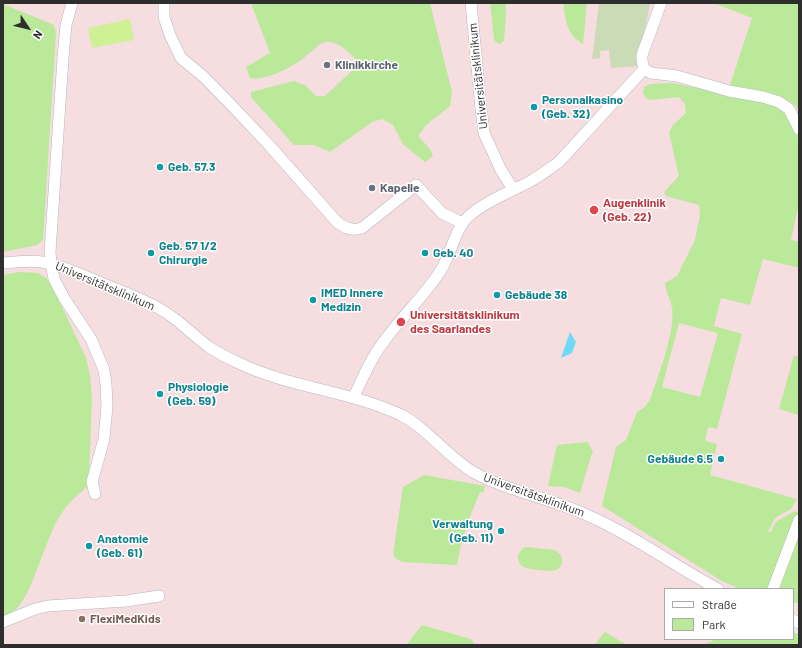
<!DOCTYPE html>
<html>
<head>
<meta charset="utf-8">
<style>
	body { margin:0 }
	#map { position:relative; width:802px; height:648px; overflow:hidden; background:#f0e8e0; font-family:Barlow,sans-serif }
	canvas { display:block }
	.frame { position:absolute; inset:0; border:4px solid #2e2e2e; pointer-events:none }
	.legend { position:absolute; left:664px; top:588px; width:130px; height:52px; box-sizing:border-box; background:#fff; border:1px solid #ababab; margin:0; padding:5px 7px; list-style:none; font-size:12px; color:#2e2e2e }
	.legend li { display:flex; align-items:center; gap:8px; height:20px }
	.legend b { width:20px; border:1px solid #ababab }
	.north { position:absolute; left:8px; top:8px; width:40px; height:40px; -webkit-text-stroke:3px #fff; paint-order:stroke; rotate:125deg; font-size:11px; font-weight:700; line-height:16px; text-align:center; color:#2e2e2e }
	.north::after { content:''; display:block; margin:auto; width:14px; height:18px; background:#2e2e2e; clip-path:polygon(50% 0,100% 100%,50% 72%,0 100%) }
</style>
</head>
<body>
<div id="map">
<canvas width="802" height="648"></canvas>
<div class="frame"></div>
<ul class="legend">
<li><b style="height:5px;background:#fff"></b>Straße</li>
<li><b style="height:11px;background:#bae999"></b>Park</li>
</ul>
<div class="north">N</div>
</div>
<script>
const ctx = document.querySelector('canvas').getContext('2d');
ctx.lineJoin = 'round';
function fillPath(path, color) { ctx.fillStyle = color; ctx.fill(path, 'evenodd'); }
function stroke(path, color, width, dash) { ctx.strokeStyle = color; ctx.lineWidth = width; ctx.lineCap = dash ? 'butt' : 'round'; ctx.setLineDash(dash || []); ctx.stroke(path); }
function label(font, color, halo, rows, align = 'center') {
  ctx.font = font + ' Barlow,sans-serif'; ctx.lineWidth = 3; ctx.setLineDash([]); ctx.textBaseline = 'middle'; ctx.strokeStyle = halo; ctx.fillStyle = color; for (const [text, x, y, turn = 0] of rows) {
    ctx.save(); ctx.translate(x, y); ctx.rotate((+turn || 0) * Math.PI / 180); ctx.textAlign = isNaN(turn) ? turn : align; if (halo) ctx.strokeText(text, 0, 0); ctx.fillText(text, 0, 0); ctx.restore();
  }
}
fillPath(new Path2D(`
	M3,3h487l4,37 12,-25v-12h57l4,24 16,17 4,-41h126l39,15 -22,67 40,8 18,8 7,4 4,6v421l-21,57h-113v50h51l-12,6h-77l-21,-13 -12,13h-119l-4,-6 -49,-14 -16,20h-403z`), '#f6dde0');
fillPath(new Path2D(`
	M251,3h179l22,89 -2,14 -24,19 -8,11 12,13 3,7 -8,6 -22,-18 -10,-19 -11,-6 -10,3 -42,30 -16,-7h-20l-43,-48v-5l43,-11 11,4 11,11h9l31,-29v-7c-6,-8 -20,-20 -31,-18 -6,1 -13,10 -18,13 -12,11 -40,26 -57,23l-4,-11 24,-14z
	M490,3h16v12l-2,26 -5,3 -5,-4z
	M563,3h24l-4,41c-17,-10 -17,-23 -20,-41z
	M713,3h86v108c-8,-18 -52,-22 -69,-26l22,-67z
	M3,4l51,21 2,8 -13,207 -6,5 -34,7z
	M671,83l90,17 19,9 6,6 10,17 3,10v61l-8,37 8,2v26l-36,-9 -13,46 -29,-7 -7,28 28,8 -25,95 -9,-2 -3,14 12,3 -7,31 87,24 -6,10 -16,9 -7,13 3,1c5,-15 13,-13 23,-21l5,2 -30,76h-29l-18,-8 -120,-75 14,-59 10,-7 11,-28 8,-5 5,-7c8,-24 26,-70 22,-93 -2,-8 -6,-15 -7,-24l12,-7 18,-36 5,-25 -1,-10 -33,-9 -2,-4 15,-16 -10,-43 3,-7 14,-13 -1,-9 -6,-7 -30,3 -6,-6 1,-7 6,-3zM679,323l39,10 -18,64 -38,-10z
	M19,272l19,1 9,6 9,15 30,64 4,17 2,24 -3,75 -2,13c-11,9 -22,19 -29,32 -9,16 -15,36 -22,53 -8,20 -13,36 -33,46v-343z
	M794,355l5,2v58l-20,-6z
	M588,442l5,10 -2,4 -11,37 -16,-6 -16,-1 9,-41z
	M424,475l61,11 -2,7 -3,-1c-10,24 -19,47 -23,73l-55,-3 -7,-4 -2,-4 10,-67z
	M799,532v72l-6,-2v-13h-15z
	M526,547l29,3 6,5c5,19 -11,16 -23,15 -6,-1 -14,-1 -18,-6 -2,-3 -2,-6 -2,-9l5,-7z
	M422,625l49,14 4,6h-69z
	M605,632l22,13h-33z
	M793,632l6,3v10h-95l12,-6h77z`), '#bae999');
fillPath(new Path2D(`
	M599,3h51l-12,63 -27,2 -2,-18 -9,1v7l-8,1z`), '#cadbb6');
fillPath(new Path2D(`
	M130,19l4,21 -42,8 -4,-20z`), '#d0f095');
fillPath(new Path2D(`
	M570,332l6,10 -4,11 -11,5z`), '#6ddbf7');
const minor = new Path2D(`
	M72,3l-6,22 -3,33 -13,194 1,11 3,16 10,19 27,41 13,31 2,14 1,22 -3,33 -12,43 3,12
	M164,3v14l6,18 11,23 23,19 33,34 32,34 68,77c8,6 15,9 25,6l54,-43 26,28 20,10
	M471,3l10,106 3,24 17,37 12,19
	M661,3l-19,52v6l2,8 7,4 26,3 52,15 34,6 16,5 10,7 10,20
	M3,263c16,-1 32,-4 48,1 20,5 40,15 60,23 18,7 37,14 54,25 16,10 29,24 44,35 10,7 21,12 32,17 51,24 109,27 160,51 27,14 46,41 72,57 36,20 79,26 116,44 46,20 85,50 129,73
	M354,397c8,-18 16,-37 28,-53 18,-26 42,-47 59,-74 10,-16 14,-41 27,-53 16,-15 42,-25 61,-35 11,-6 20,-13 30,-20l85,-93
	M773,589l26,-69
	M793,620l6,3
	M3,622l32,-13 13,-3 78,-5 33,-5`);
stroke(minor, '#b4b7c2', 12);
stroke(minor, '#fff', 11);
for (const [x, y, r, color] of [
	[327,65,4,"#6b7280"],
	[534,107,4,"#0f9aa8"],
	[160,167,4,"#0f9aa8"],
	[372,188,4,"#6b7280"],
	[594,210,5,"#e0444e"],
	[151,253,4,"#0f9aa8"],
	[425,253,4,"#0f9aa8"],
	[497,295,4,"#0f9aa8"],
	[313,300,4,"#0f9aa8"],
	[401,322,5,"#e0444e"],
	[160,394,4,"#0f9aa8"],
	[721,459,4,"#0f9aa8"],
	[501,531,4,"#0f9aa8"],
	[89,546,4,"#0f9aa8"],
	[82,619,4,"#8d6e63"]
]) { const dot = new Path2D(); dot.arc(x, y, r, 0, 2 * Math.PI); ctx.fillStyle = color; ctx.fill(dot); stroke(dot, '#fff', 1.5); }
label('bold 12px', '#5b616d', '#fff', [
	["Klinikkirche",335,65],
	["Kapelle",380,188]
], 'left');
label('12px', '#2e2e2e', '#fff', [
	["Universitätsklinikum",478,76,-96],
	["Universitätsklinikum",105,286,23],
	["Universitätsklinikum",534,495,20]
]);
label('bold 12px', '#0d838f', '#fff', [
	["Personalkasino",542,100],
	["(Geb. 32)",542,114],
	["Geb. 57.3",168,167],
	["Geb. 57 1/2",159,246],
	["Chirurgie",159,260],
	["Geb. 40",433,253],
	["IMED Innere",321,293],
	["Medizin",321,307],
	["Gebäude 38",505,295],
	["Physiologie",168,387],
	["(Geb. 59)",168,401],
	["Gebäude 6.5",713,459,"right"],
	["Verwaltung",493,524,"right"],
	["(Geb. 11)",493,538,"right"],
	["Anatomie",97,539],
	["(Geb. 61)",97,553]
], 'left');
label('bold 12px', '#be3a42', '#fff', [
	["Augenklinik",603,203],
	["(Geb. 22)",603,217],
	["Universitätsklinikum",410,315],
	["des Saarlandes",410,329]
], 'left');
label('bold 12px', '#785e54', '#fff', [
	["FlexiMedKids",90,619]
], 'left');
</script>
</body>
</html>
